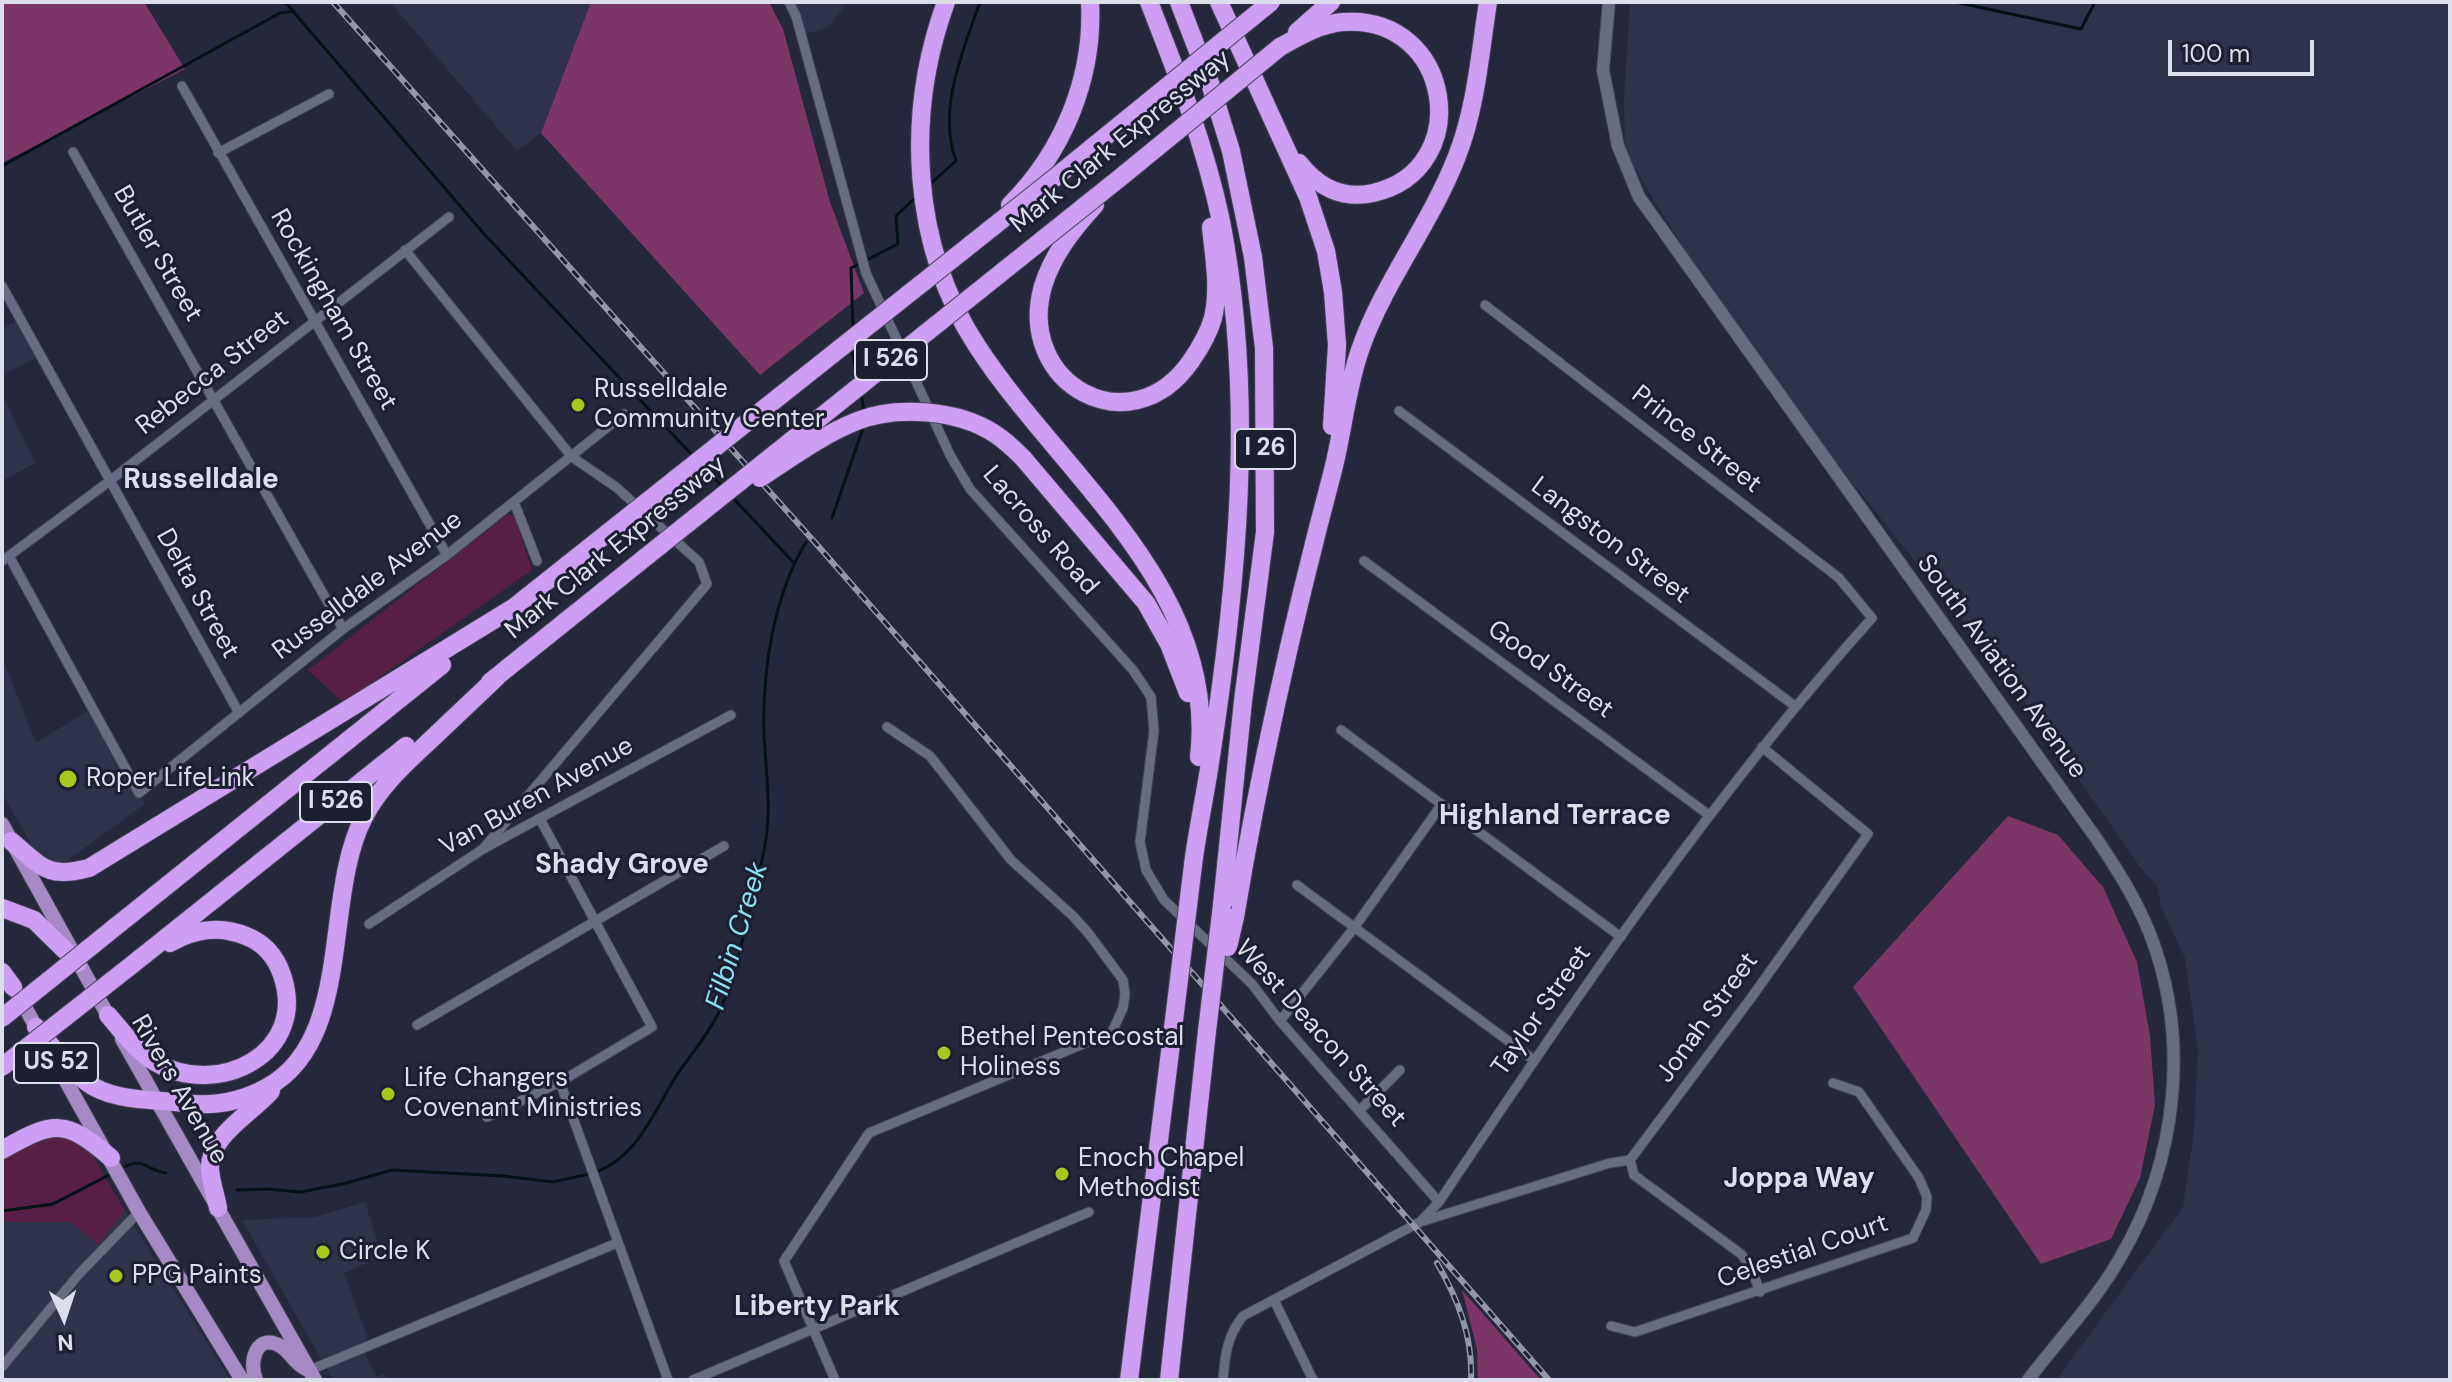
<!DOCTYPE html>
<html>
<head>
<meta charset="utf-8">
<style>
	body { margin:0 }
	#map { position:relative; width:2452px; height:1382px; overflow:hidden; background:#25283c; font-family:"DM Sans",sans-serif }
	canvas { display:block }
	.frame { position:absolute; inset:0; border:4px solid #dcdeec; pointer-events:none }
	.north { position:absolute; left:24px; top:1278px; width:80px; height:80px; -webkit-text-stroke:6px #1c1e31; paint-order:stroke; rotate:177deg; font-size:22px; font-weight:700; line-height:32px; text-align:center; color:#dcdeec }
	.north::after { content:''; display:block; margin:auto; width:28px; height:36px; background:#dcdeec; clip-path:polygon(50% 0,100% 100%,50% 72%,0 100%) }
	.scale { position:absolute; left:2168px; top:40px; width:146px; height:36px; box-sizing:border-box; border:4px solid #dcdeec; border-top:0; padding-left:10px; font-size:24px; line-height:28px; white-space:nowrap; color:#dcdeec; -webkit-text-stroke:6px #1c1e31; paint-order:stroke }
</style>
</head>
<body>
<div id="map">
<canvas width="2452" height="1382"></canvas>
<div class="frame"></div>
<div class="north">N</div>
<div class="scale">100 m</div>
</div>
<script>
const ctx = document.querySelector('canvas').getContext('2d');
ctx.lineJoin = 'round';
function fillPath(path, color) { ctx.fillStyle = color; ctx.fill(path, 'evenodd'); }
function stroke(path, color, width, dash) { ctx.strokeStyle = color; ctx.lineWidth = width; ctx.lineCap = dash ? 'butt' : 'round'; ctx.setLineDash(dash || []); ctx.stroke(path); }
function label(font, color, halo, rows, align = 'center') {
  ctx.font = font + ' "DM Sans",sans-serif'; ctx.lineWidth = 6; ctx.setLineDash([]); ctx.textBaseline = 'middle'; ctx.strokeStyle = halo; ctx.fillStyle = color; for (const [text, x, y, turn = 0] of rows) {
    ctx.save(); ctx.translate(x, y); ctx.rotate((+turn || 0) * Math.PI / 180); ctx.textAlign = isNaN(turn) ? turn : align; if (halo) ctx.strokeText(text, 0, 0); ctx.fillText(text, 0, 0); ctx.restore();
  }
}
fillPath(new Path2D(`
	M390,2h201l-50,131 -24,18z
	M789,2h59l-20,25 -28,9z
	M1630,2h820v1378h-394l127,-173 11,-75 4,-83 -13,-91 -23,-49 -6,-24 -15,-17 -139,-198 -226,-283 -72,-105 -79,-130 -1,-54z
	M21,319l19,37 -38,19v-46z
	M2,394l33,69 -33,18z
	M2,657l34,86 56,-35 53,96 -88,64 -21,-15 -34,-60z
	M365,1202l17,54 -38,17 23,63 -4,12 13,29 8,-3 3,6h-54l-91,-160 73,-3z
	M125,1211l105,169h-228v-158h68l28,22z`), '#2f324b');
fillPath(new Path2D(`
	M508,514l6,2 18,54 -189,133 -35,-33z
	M55,1133l33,15 37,63 -27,33 -28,-22h-68v-64z`), '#571f46');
fillPath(new Path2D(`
	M2,2h142l41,67 -183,94z
	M591,2h178l14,27 47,173 34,91 -104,82 -219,-242z
	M2008,816l50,19 45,52 34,75 13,74 5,69 -15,73 -29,61 -70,25 -188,-277z
	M1462,1290l79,90h-63l-1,-31z`), '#7b3566');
stroke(new Path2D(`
	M285,2l200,233 209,222
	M1955,2l126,27 14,-27
	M2,166l278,-153 14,-2
	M929,185l27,-24c-19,-52 7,-110 24,-159
	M853,330l-2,-62 47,-24 -2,-28 19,-18
	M852,349l5,28
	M861,392l3,20
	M702,466l20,20
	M733,498l60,64
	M832,518l31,-90
	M122,1168c23,-12 23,2 44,5
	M596,1172c40,-15 57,-57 77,-91 15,-24 35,-45 47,-71 15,-33 22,-70 31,-105 5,-22 12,-44 15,-66 5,-34 0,-68 -2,-103 -2,-64 9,-139 42,-194
	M237,1190l31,-1 32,3 43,-8 49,-14 111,6 50,6 36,-8
	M2,1211l51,-7 58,-30`), '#041216', 3);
const minor = new Path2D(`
	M789,2l7,14 70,257 84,182 20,34 163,181 18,27 3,34 -14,111 6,28 18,30 88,84 28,37 159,181
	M182,86l265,469
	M73,152l270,477
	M218,153l111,-59
	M405,250l167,207 44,30 83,75 8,22 -224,265
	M2,286l237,427
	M1399,411l396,295
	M514,502l23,59
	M9,556l130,237 204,-164 104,-74 177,-141
	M2,561l101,-75 346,-269
	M1364,561l345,254
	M1341,730l280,207
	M1297,885l237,175
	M369,924l114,-75 248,-134
	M1280,1021l74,-93 88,-124
	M417,1025l307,-179
	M560,1082l108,298
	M1359,1111l41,-41
	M487,1117l73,-35 92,-55 -112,-208
	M1630,1160l4,15 107,79 10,13 9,25
	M1423,1221l187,-58 20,-3 121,-162 117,-164 -106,-87
	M1274,1300l39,80
	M1611,1326l24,6 278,-94 13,-28 1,-13 -8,-19 -60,-86 -26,-9
	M2,1367l77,-93 60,-62
	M310,1370l307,-127
	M693,1380l396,-168
	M835,1380l-51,-119 85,-128 243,-101 11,-24 2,-14 -2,-14 -34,-46 -16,-18 -62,-56 -81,-104 -43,-29
	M1223,1380c2,-25 4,-44 20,-64l177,-94 19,-20c135,-202 271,-403 433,-584l-33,-40 -354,-273`);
const tertiary = new Path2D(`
	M1609,2l-6,68 15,76 21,51 457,641c21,31 40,61 54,96 41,106 27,227 -30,324 -25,44 -61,81 -92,122`);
const primary = new Path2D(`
	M2,824l109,197
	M17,993l23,41
	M122,1039l193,341
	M52,1056l87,156 103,168
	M256,1380c-8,-19 1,-49 26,-33 9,6 12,16 24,22`);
const motorway = new Path2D(`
	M946,2c-41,112 -35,243 31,344 83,128 242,241 222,411
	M1149,2c28,71 56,143 72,219 35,179 16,369 -12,548 -5,32 -12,64 -16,96
	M1179,2l30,78 22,71 22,106 11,91 1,184 -22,169 -21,204
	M1219,2l89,195 18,54 7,41 4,53 -5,81
	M1297,32l34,-30
	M1280,47c20,-11 40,-23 63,-25 110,-8 133,148 30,171 -31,7 -56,-7 -74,-30
	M1010,205c53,-53 84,-127 80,-203
	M1095,205c-22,24 -42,49 -52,81 -28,98 88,162 148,75 9,-13 18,-29 22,-43 7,-31 1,-60 -2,-91
	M1023,458l123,145 23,41 19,49
	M490,682l172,-138
	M11,841c31,26 36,38 78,27l424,-260
	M2,908l32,12 44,43
	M1235,917c25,-150 58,-296 97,-443 11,-41 14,-84 28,-124 24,-69 71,-126 97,-194 19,-48 23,-103 31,-154
	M114,928l328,-263
	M133,964l273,-218
	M2,972l11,15
	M108,1015c14,16 28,36 47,47 63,37 154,-9 127,-87 -6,-18 -18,-32 -36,-39 -27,-11 -51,-7 -76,7
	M36,1027c15,18 30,40 49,54 26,21 68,18 99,22 30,4 56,-1 82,-15 89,-48 56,-191 98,-271 19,-36 47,-58 76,-86 19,-18 38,-36 57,-54
	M2,1150c51,-29 63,-32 109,8
	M218,1208c-2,-12 -7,-26 -8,-38 -2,-34 41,-56 61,-79
	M1129,1380l46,-368
	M1169,1380l38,-349`);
stroke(minor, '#444657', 11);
stroke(tertiary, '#444657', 14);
stroke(primary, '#444657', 16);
stroke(motorway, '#444657', 20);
stroke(minor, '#686c83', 9);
stroke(tertiary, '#686c83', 12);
stroke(primary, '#a58ac6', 14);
stroke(motorway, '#cd9ef2', 18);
const rail = new Path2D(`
	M333,2l486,545 730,833
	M1437,1263c21,36 36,74 34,117`);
stroke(rail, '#9396a6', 6);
stroke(rail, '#1c1e31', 3, [9]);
const motorwayBridge = new Path2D(`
	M760,478c31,-20 62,-43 97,-57 40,-16 102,-11 138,13 11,7 20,16 28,24
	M662,544l459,-367 159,-130
	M513,608l539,-428 219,-178
	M1228,947l7,-30
	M1175,1012l18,-147
	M2,1018l112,-90
	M1207,1031l15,-126
	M2,1067l131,-103`);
stroke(motorwayBridge, '#444657', 20, []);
stroke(motorwayBridge, '#cd9ef2', 18);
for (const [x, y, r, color] of [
	[578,405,8,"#a8c71d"],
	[68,779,10,"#a8c71d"],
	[944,1053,8,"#a8c71d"],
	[388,1094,8,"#a8c71d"],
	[1062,1174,8,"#a8c71d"],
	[323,1252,8,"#a8c71d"],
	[116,1276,8,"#a8c71d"]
]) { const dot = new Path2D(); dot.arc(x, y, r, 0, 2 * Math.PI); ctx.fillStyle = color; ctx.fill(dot); stroke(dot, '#1c1e31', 3); }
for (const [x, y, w] of [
	[891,360,72],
	[1265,449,60],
	[336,802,72],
	[56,1063,84]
]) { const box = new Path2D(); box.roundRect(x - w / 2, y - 20, w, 40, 6); ctx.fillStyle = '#1c1e31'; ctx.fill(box); stroke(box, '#dcdeec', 2); }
label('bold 24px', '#dcdeec', null, [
	["I 526",891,360],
	["I 26",1265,449],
	["I 526",336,802],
	["US 52",56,1063]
]);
label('26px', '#dcdeec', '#1c1e31', [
	["Mark Clark Expressway",1121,142,-39],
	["Butler Street",157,254,60],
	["Rockingham Street",333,310,60],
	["Rebecca Street",213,373,-38],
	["Prince Street",1696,440,38],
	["Lacross Road",1040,531,49],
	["Langston Street",1610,541,37],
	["Mark Clark Expressway",616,548,-39],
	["Russelldale Avenue",368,586,-37],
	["Delta Street",197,594,61],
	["South Aviation Avenue",2001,667,54],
	["Good Street",1550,670,36],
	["Van Buren Avenue",537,797,-29],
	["Taylor Street",1542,1011,-55],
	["Jonah Street",1708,1018,-54],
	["West Deacon Street",1320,1034,48],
	["Rivers Avenue",179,1090,60],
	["Celestial Court",1803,1252,-19]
]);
label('26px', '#dcdeec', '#1c1e31', [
	["Russelldale",594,390],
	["Community Center",594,420],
	["Roper LifeLink",86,779],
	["Bethel Pentecostal",960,1038],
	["Holiness",960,1068],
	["Life Changers",404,1079],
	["Covenant Ministries",404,1109],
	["Enoch Chapel",1078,1159],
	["Methodist",1078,1189],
	["Circle K",339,1252],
	["PPG Paints",132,1276]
], 'left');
label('bold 28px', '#dcdeec', '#1c1e31', [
	["Russelldale",201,481],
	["Highland Terrace",1555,817],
	["Shady Grove",622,866],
	["Joppa Way",1799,1180],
	["Liberty Park",817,1308]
]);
label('italic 28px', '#8be0f5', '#1c1e31', [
	["Filbin Creek",738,936,-73]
]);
</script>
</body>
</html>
